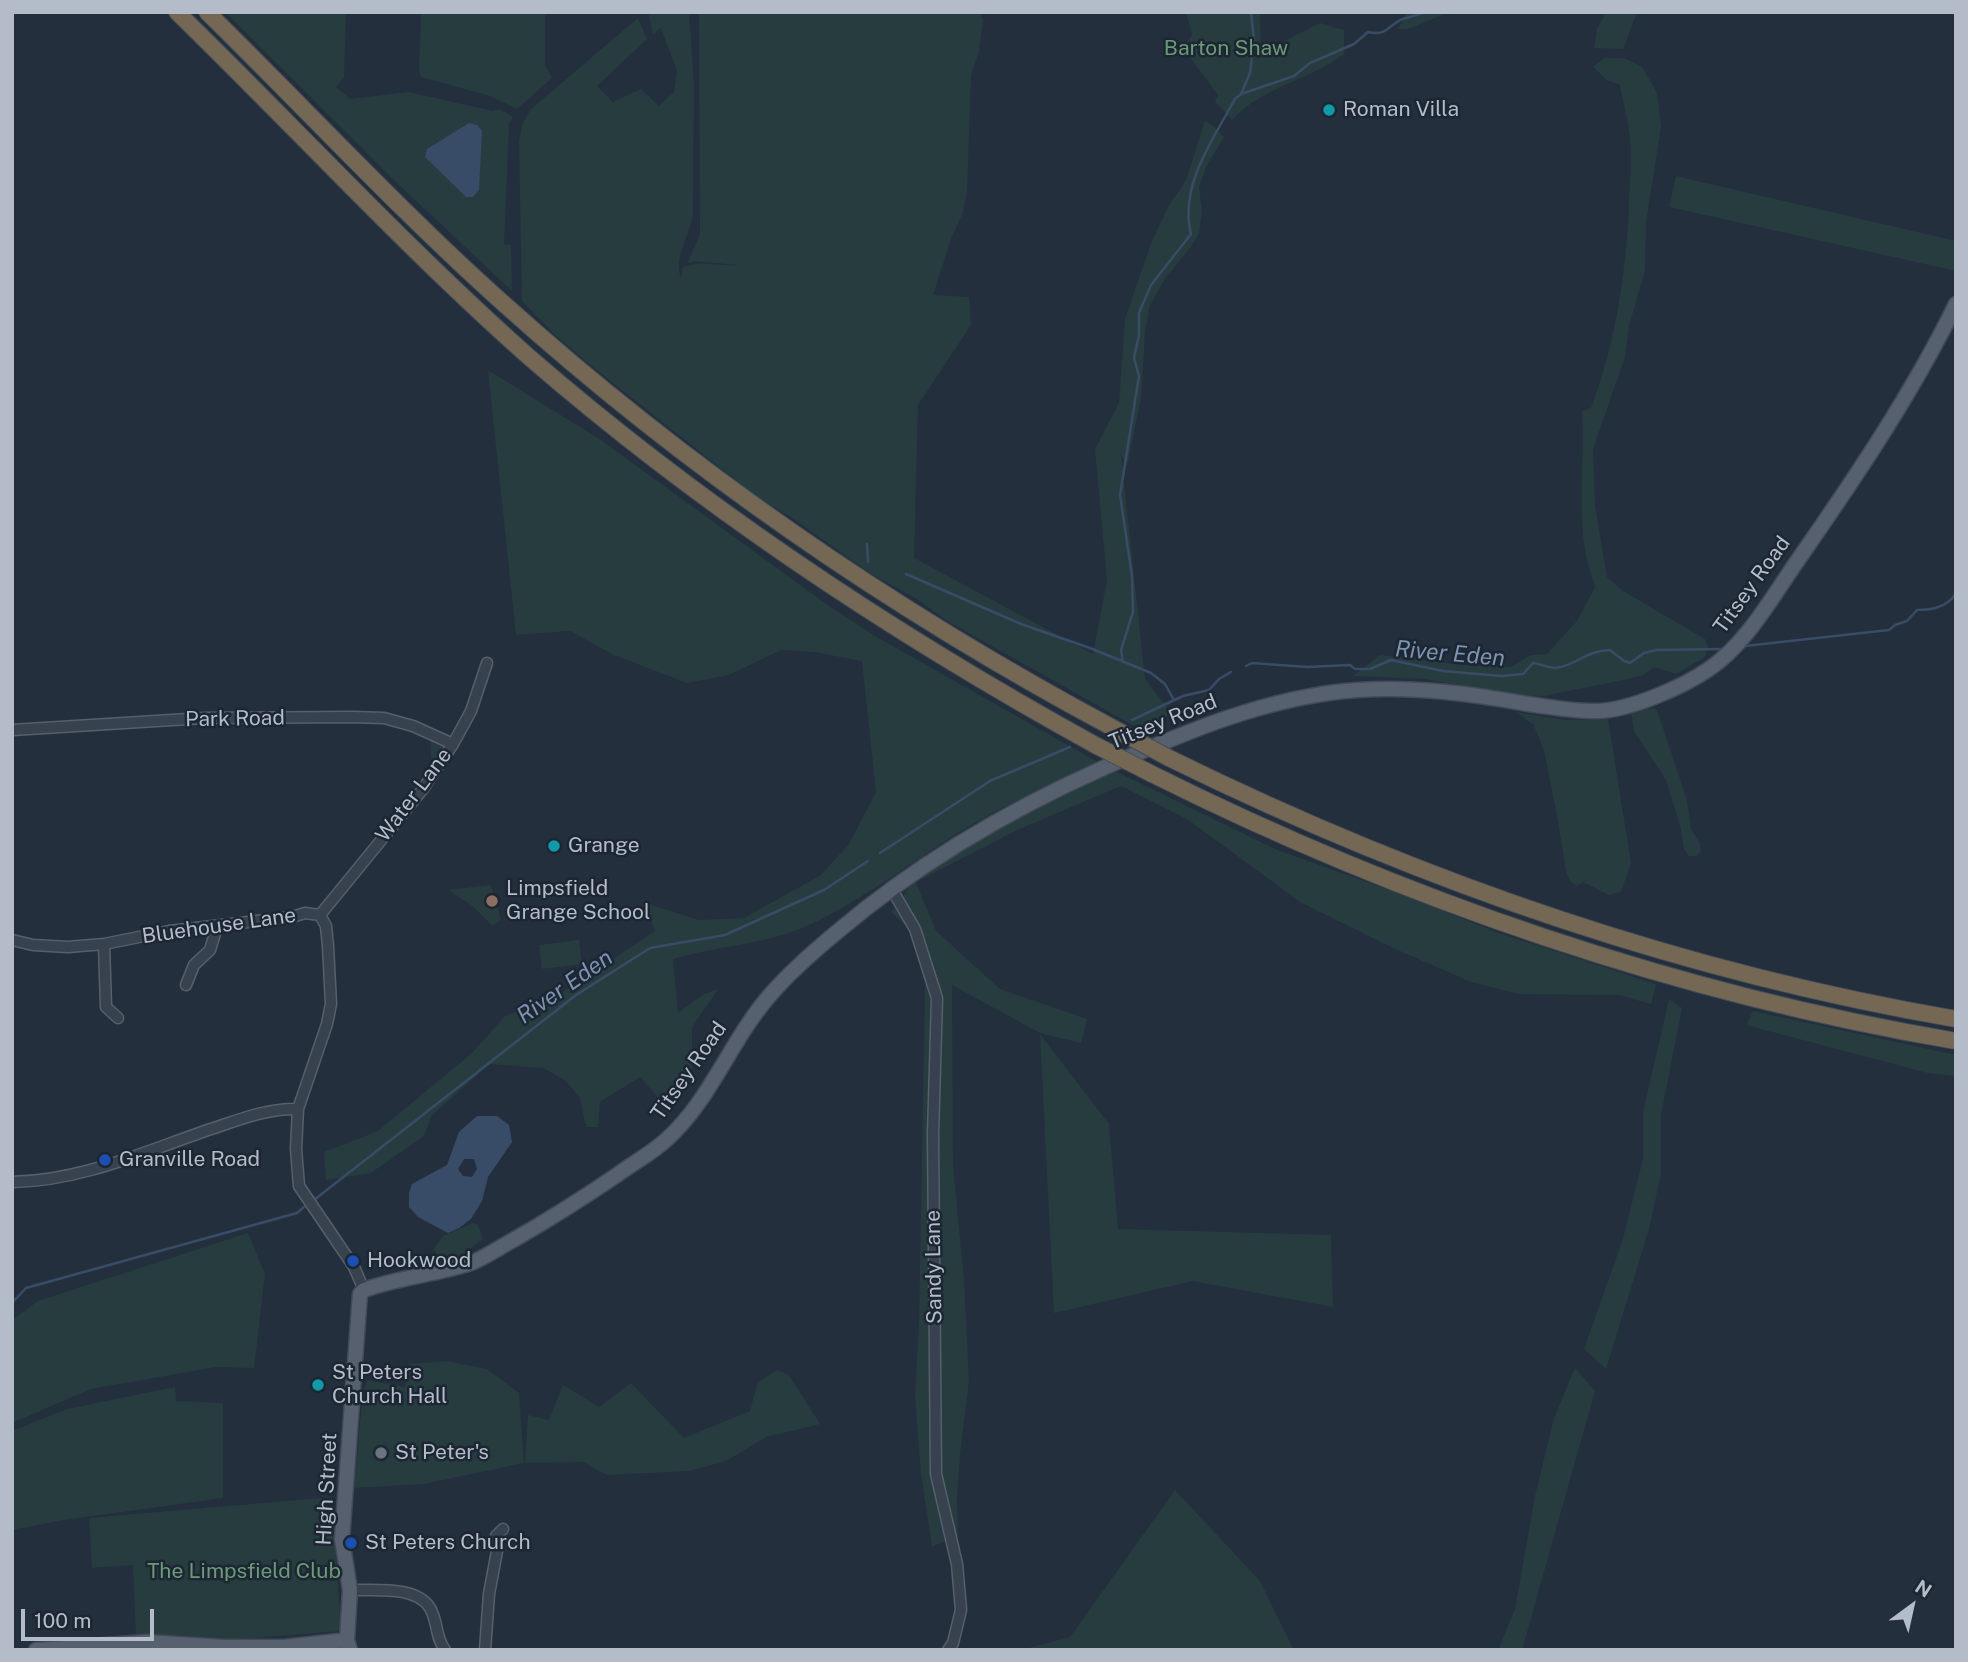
<!DOCTYPE html>
<html>
<head>
<meta charset="utf-8">
<style>
	body { margin:0 }
	#map { position:relative; width:1968px; height:1662px; overflow:hidden; background:#242f3e; font-family:"Public Sans",sans-serif }
	canvas { display:block }
	.frame { position:absolute; inset:0; border:14px solid #b4bcc9; pointer-events:none }
	.north { position:absolute; left:1877px; top:1571px; width:70px; height:70px; -webkit-text-stroke:5px #1d2633; paint-order:stroke; rotate:33deg; font-size:19px; font-weight:700; line-height:28px; text-align:center; color:#b4bcc9 }
	.north::after { content:''; display:block; margin:auto; width:24px; height:32px; background:#b4bcc9; clip-path:polygon(50% 0,100% 100%,50% 72%,0 100%) }
	.scale { position:absolute; left:21px; top:1609px; width:133px; height:32px; box-sizing:border-box; border:4px solid #b4bcc9; border-top:0; padding-left:9px; font-size:21px; line-height:24px; white-space:nowrap; color:#b4bcc9; -webkit-text-stroke:5px #1d2633; paint-order:stroke }
</style>
</head>
<body>
<div id="map">
<canvas width="1968" height="1662"></canvas>
<div class="frame"></div>
<div class="north">N</div>
<div class="scale">100 m</div>
</div>
<script>
const ctx = document.querySelector('canvas').getContext('2d');
ctx.lineJoin = 'round';
function fillPath(path, color) { ctx.fillStyle = color; ctx.fill(path, 'evenodd'); }
function stroke(path, color, width, dash) { ctx.strokeStyle = color; ctx.lineWidth = width; ctx.lineCap = dash ? 'butt' : 'round'; ctx.setLineDash(dash || []); ctx.stroke(path); }
function label(font, color, halo, rows, align = 'center') {
  ctx.font = font + ' "Public Sans",sans-serif'; ctx.lineWidth = 5; ctx.setLineDash([]); ctx.textBaseline = 'middle'; ctx.strokeStyle = halo; ctx.fillStyle = color; for (const [text, x, y, turn = 0] of rows) {
    ctx.save(); ctx.translate(x, y); ctx.rotate((+turn || 0) * Math.PI / 180); ctx.textAlign = isNaN(turn) ? turn : align; if (halo) ctx.strokeText(text, 0, 0); ctx.fillText(text, 0, 0); ctx.restore();
  }
}
fillPath(new Path2D(`
	M225,12h121l-2,65 -8,10 14,12 58,-7 85,19 6,-2 14,8 -4,7 -5,120 7,1 1,46 -116,-109z
	M421,12h124v54l7,12 -35,31 -27,-13 -69,-19 -2,-6z
	M648,12h41l5,72 -1,129c-2,22 -20,43 -12,65l2,-11c18,-7 36,0 55,-2l-44,-4 -7,3 13,-30 -1,-222h281l3,8 -4,31 -8,24 -4,117 -5,23 -10,21 -19,59 36,2 2,28 -53,80 -4,153 179,96 14,-74 -12,-131 24,-46 6,-84 14,-41 13,-37 16,-34 18,-27 19,-59 9,5 10,11 -17,28 -8,22 3,24 -3,22 -7,12 -28,35 -14,25 -5,27 -4,66 -14,68 -6,-12 24,225 25,32 -18,25 -203,-114 -34,-24 -45,-25 -79,-56 -30,-17 -172,-136 -34,-29 -33,-34 -3,-161 4,-17 8,-14 107,-91 9,21 -50,47 16,16 28,-13 18,17 15,-14 3,-21 -16,-43 -8,6z
	M1186,12h74l1,44 21,-14 38,-19 24,7v24c-33,25 -85,35 -112,66l-17,-18 3,-7 -35,-47 9,-13z
	M1407,12h43l-42,17h-10z
	M1606,12h31l-14,37 -29,-1 3,-19z
	M1605,58h19l18,9 15,26 4,34 -15,95 -1,49 -16,55 -4,31 -32,92 2,57 12,71 16,14 82,48 3,8 -3,10 -29,17 -22,-7 -11,8 -19,5 -81,16 -31,-1 -87,-16 -72,-3 27,-21 83,10 48,2 20,-12 16,-1 30,-33 18,-34c-3,-10 -7,-21 -9,-32 -9,-47 -1,-96 -4,-144l9,-3c25,-66 35,-135 38,-205 1,-22 3,-44 1,-65 -2,-18 -7,-36 -10,-53l-13,-5 -14,-13z
	M1676,176l280,65v30l-287,-64z
	M488,370l113,70 228,166 46,30 221,125v5c-55,21 -108,47 -157,79 -42,28 -86,60 -132,81 -43,19 -90,20 -134,33l5,54 24,-18 16,-6 -26,38v56l-24,26 -28,-32 -40,25 -2,25h-12l-6,-29 -14,-17 -23,-13 -53,-4 -58,51 -8,21 -53,37 -45,7 -2,-28 54,-21 93,-77 34,-38 51,-19 99,-66 -10,-28 54,17 45,-2 77,-43 28,-31 27,-52 -14,-131 -48,-9 -33,-2 -52,25 -42,8 -73,-28 -44,-24 -54,4z
	M1652,708l5,2 30,90 4,29 9,14 1,9 -5,4h-7l-5,-7 -3,-20 -15,-49 -32,-49 -3,-19z
	M1515,712l52,8 41,-1 23,144 -10,29 -12,3 -26,-13 -6,4 -7,-5 -4,-10 -8,-50 -14,-71 -11,-26z
	M430,738l12,7 1,4 -11,21z
	M1115,771l162,79 121,43 98,39 160,52 -5,20 -32,-9 -101,-1 -47,-12 -78,-34 -93,-46 -113,-83 -66,-33 -104,44 -95,49 -7,-3 91,-53z
	M915,880l21,51 64,58 87,30 -6,24 -41,-10 -88,-48 1,180 11,115 5,101 -9,73 -3,46 1,37 -26,9 -11,-72 -6,-78 4,-72 6,-339 -12,-53 -22,-20z
	M491,885l10,35 -9,6 -18,-19 -26,-17z
	M579,940l3,24 -40,5 -3,-24z
	M1669,999l13,9 -21,107v59l-12,55 -43,140 -22,-20 39,-110 20,-80v-47z
	M1753,1011l203,44v21l-28,-3 -182,-48z
	M1040,1034l69,90 9,105 213,6 2,72 -140,-26 -139,32z
	M473,1223l5,2 5,14 -15,11 6,9 -33,9 -7,-20 9,-12z
	M248,1233l17,41 -11,94 -38,-1 -125,22 -79,34v-103l26,-19z
	M446,1361l41,8 32,24 5,70 -100,21 -70,4 8,-85 5,-23 38,7 4,-23z
	M1575,1368l20,23 -73,259h-24l17,-41 20,-113 19,-78z
	M777,1370l12,5 31,49 -54,13 -40,24 -36,10 -83,4 -24,-13 -58,1 3,-48 21,5 14,-35 36,22 32,-24 53,55 66,-27 8,-29z
	M175,1387l1,14 47,2v95l-159,22 -52,10v-99l55,-22z
	M1175,1490l85,91 34,69h-273l49,-13z
	M332,1497l9,134 -112,9 -93,-5 -3,-70 -41,3 -3,-50z`), '#263c3f');
fillPath(new Path2D(`
	M469,123l8,2 5,6 -3,59 -6,7h-7l-41,-40 2,-8z
	M477,1116h20l12,9 3,17 -24,35 -6,24 -11,18 -12,9 -11,5 -30,-16 -9,-10v-14l3,-9 35,-19 12,-33zM464,1159h10l3,10 -5,8 -9,-1 -5,-7z`), '#394c67');
stroke(new Path2D(`
	M1241,94l9,-21 4,-33 -3,-28
	M867,544l1,18
	M906,574l115,50 69,24 61,25 14,11 9,16
	M1745,646l144,-16 6,-5 12,-4 10,-11c16,0 29,-3 39,-16
	M1123,662l-2,-12 12,-38 -1,-36 -12,-81 19,-119 -5,-18 5,-23v-22l12,-28 40,-51c-12,-49 22,-94 44,-135l6,-5 53,-18 16,-13 44,-19 14,-12c19,5 21,-8 35,-13 7,-2 14,-4 22,-7
	M1246,666l6,-3 55,4 43,-2 5,4h15l21,-9 52,11 59,5 21,-2 10,-11c8,1 15,5 23,5 21,-3 29,-17 54,-18l14,11 6,2 14,-10 12,-3 66,-1
	M1132,720l51,-24 26,-6 10,-11 12,-7
	M880,853l110,-72 80,-34
	M314,1200l262,-205 74,-47 75,-13 99,-45 44,-29
	M12,1303l14,-15 271,-75 7,-6`), '#394c67', 2.5);
const minor = new Path2D(`
	M12,730l192,-12 148,-1 32,1 29,8 40,18
	M891,888l24,41 22,69 -4,136 3,340 21,90 4,46 -8,33 -5,7
	M320,915l103,-126 30,-45 18,-33 16,-48
	M12,940l21,5 35,2 36,-3 65,-13 123,-14 13,-4 15,2 6,11 2,20 3,58 -4,20 -29,85 -2,40 3,37 55,81 10,23
	M104,944l2,63 12,11
	M186,985l8,-20 16,-15 7,-23
	M12,1182c71,-1 136,-32 202,-54 27,-9 55,-20 84,-19
	M350,1590c23,1 66,-5 80,18 8,13 5,29 15,42
	M485,1650l4,-56 8,-43 -1,-15 7,-7`);
const major = new Path2D(`
	M36,1650l111,-8 76,5h61l63,-7
	M350,1650l-3,-10 3,-50 -8,-51 18,-245 4,-4c34,-13 72,-15 107,-27 15,-6 29,-16 44,-24 35,-20 68,-41 102,-64 16,-12 35,-22 49,-35 45,-40 65,-101 105,-146 20,-23 43,-43 66,-62 80,-68 168,-120 264,-163 82,-36 167,-73 257,-79 57,-4 114,4 170,14 23,3 46,8 70,7 32,-1 85,-24 111,-42 38,-26 63,-72 89,-109 57,-82 114,-166 158,-256`);
const highway = new Path2D(`
	M177,12c118,115 229,236 352,345 174,151 366,278 568,389
	M207,12c99,97 193,199 296,291 188,169 389,307 612,426
	M1169,758c248,122 513,214 787,261
	M1152,774c252,126 526,220 804,267`);
stroke(minor, '#565f6c', 13);
stroke(major, '#414a57', 17);
stroke(highway, '#434c59', 18);
stroke(minor, '#38414e', 10);
stroke(major, '#56606e', 14);
stroke(highway, '#746855', 16);
const highwayBridge = new Path2D(`
	M1115,729l54,29
	M1097,746l55,28`);
stroke(highwayBridge, '#434c59', 18, []);
stroke(highwayBridge, '#746855', 16);
for (const [x, y, r, color] of [
	[1329,110,7,"#0f9aa8"],
	[554,846,7,"#0f9aa8"],
	[492,901,7,"#8d6e63"],
	[105,1160,7,"#1a4fb4"],
	[353,1261,7,"#1a4fb4"],
	[318,1385,7,"#0f9aa8"],
	[381,1453,7,"#6b7280"],
	[351,1543,7,"#1a4fb4"]
]) { const dot = new Path2D(); dot.arc(x, y, r, 0, 2 * Math.PI); ctx.fillStyle = color; ctx.fill(dot); stroke(dot, '#1d2633', 2.5); }
label('21px', '#6b9a76', '#1d2633', [
	["Barton Shaw",1226,49],
	["The Limpsfield Club",244,1572]
]);
label('21px', '#b4bcc9', '#1d2633', [
	["Roman Villa",1343,110],
	["Grange",568,846],
	["Limpsfield",506,889],
	["Grange School",506,913],
	["Granville Road",119,1160],
	["Hookwood",367,1261],
	["St Peters",332,1373],
	["Church Hall",332,1397],
	["St Peter's",395,1453],
	["St Peters Church",365,1543]
], 'left');
label('21px', '#b4bcc9', '#1d2633', [
	["Titsey Road",1752,585,-54],
	["Park Road",235,719,-1],
	["Titsey Road",1163,722,-22],
	["Water Lane",414,795,-53],
	["Bluehouse Lane",219,926,-8],
	["Titsey Road",689,1071,-55],
	["Sandy Lane",934,1267,-91],
	["High Street",327,1489,-87]
]);
label('italic 23px', '#7c92b1', '#1d2633', [
	["River Eden",1450,654,5],
	["River Eden",565,987,-35]
]);
</script>
</body>
</html>
